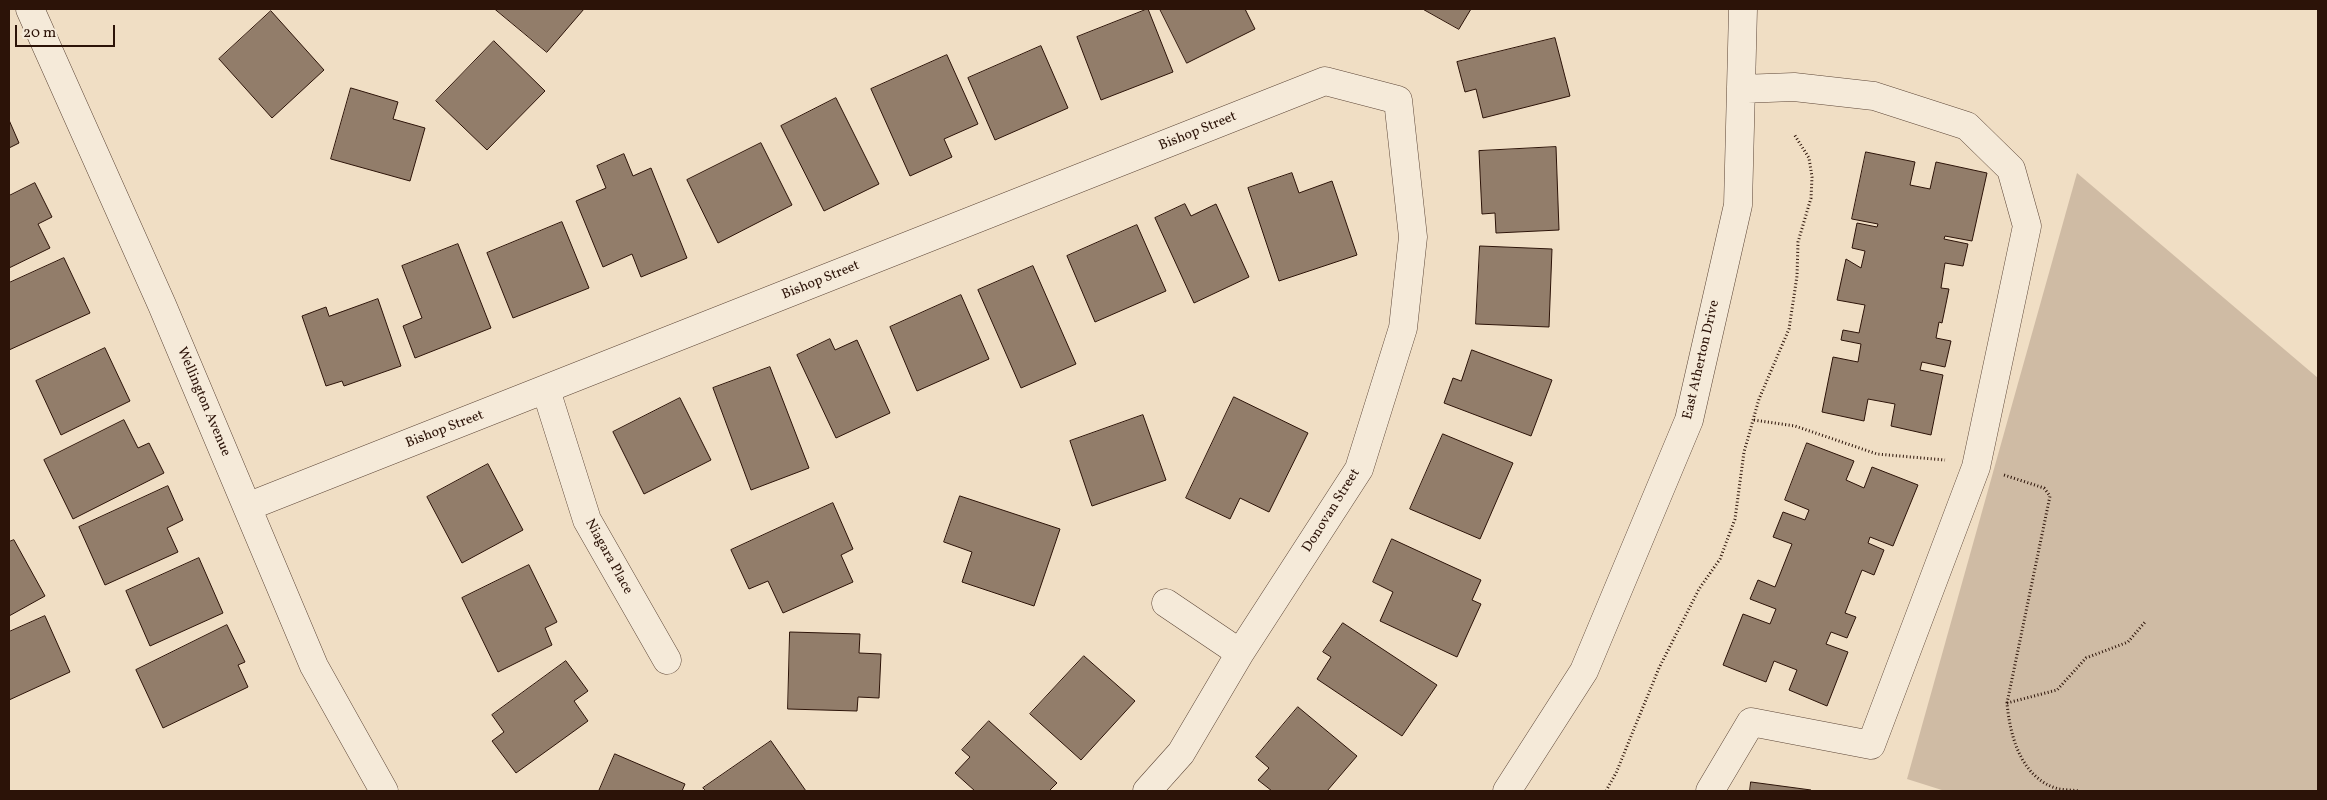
<!DOCTYPE html>
<html>
<head>
<meta charset="utf-8">
<style>
	body { margin:0 }
	#map { position:relative; width:2327px; height:800px; overflow:hidden; background:#f0dec4; font-family:Vollkorn,serif }
	canvas { display:block }
	.frame { position:absolute; inset:0; border:10px solid #2c1308; pointer-events:none }
	.scale { position:absolute; left:15px; top:25px; width:100px; height:22px; box-sizing:border-box; border:2px solid #2c1308; border-top:0; padding-left:6px; font-size:15px; line-height:18px; white-space:nowrap; color:#2c1308; -webkit-text-stroke:4px #f5ead9; paint-order:stroke }
</style>
</head>
<body>
<div id="map">
<canvas width="2327" height="800"></canvas>
<div class="frame"></div>
<div class="scale">20 m</div>
</div>
<script>
const ctx = document.querySelector('canvas').getContext('2d');
ctx.lineJoin = 'round';
function fillPath(path, color) { ctx.fillStyle = color; ctx.fill(path, 'evenodd'); }
function stroke(path, color, width, dash) { ctx.strokeStyle = color; ctx.lineWidth = width; ctx.lineCap = dash ? 'butt' : 'round'; ctx.setLineDash(dash || []); ctx.stroke(path); }
function label(font, color, halo, rows, align = 'center') {
  ctx.font = font + ' Vollkorn,serif'; ctx.lineWidth = 4.5; ctx.setLineDash([]); ctx.textBaseline = 'middle'; ctx.strokeStyle = halo; ctx.fillStyle = color; for (const [text, x, y, turn = 0] of rows) {
    ctx.save(); ctx.translate(x, y); ctx.rotate((+turn || 0) * Math.PI / 180); ctx.textAlign = isNaN(turn) ? turn : align; if (halo) ctx.strokeText(text, 0, 0); ctx.fillText(text, 0, 0); ctx.restore();
  }
}
fillPath(new Path2D(`
	M2077,173l241,205v413h-373l-38,-12z`), '#cfbba4');
const building = new Path2D(`
	M495,9h89l-37,43z
	M1148,9l25,63 -72,28 -24,-63z
	M1160,9h85l10,20 -68,34z
	M1423,9h48l-12,20z
	M271,11l53,59 -52,48 -53,-59z
	M1555,38l15,58 -87,22 -7,-29 -11,3 -8,-30z
	M494,41l51,50 -58,59 -51,-49z
	M1041,46l27,62 -73,32 -27,-62z
	M947,55l31,69 -34,15 8,18 -42,19 -39,-87z
	M351,88l47,14 -5,17 32,9 -15,53 -79,-22z
	M836,98l43,86 -55,27 -43,-85z
	M9,120l10,23 -10,5z
	M761,143l31,62 -74,38 -31,-63z
	M1556,147l3,83 -63,3 -1,-20 -13,1 -3,-63z
	M1866,152l49,10 -5,23 20,4 6,-27 51,11 -15,68 -27,-5 -1,3 24,5 -5,22 -18,-3 -4,25 8,1 -7,34 -3,-1 -3,16 15,3 -6,26 -23,-5 -2,8 23,5 -12,60 -40,-9 4,-22 -27,-5 -4,22 -42,-9 11,-55 25,5 3,-18 -20,-4 2,-10 16,3 6,-28 -28,-5 9,-41 15,9 4,-17 -13,-3 5,-25 20,4 1,-3 -26,-5z
	M624,154l9,22 18,-8 36,90 -46,19 -9,-23 -29,13 -27,-66 30,-13 -9,-22z
	M1292,173l7,20 33,-12 25,74 -78,26 -31,-93z
	M35,183l17,34 -14,7 12,24 -41,20v-72z
	M1185,204l6,12 25,-12 33,73 -55,26 -39,-85z
	M562,222l27,66 -76,30 -26,-65z
	M1137,225l29,66 -71,31 -28,-66z
	M458,244l33,84 -76,30 -12,-32 19,-8 -20,-52z
	M1480,246l72,3 -3,78 -73,-3z
	M64,258l26,55 -81,37v-67z
	M1033,266l43,98 -55,24 -43,-98z
	M961,295l28,64 -72,32 -27,-64z
	M378,299l23,67 -57,20 -2,-5 -16,5 -24,-70 24,-9 3,9z
	M830,339l5,11 22,-10 33,73 -54,25 -39,-83z
	M105,348l25,53 -69,34 -25,-54z
	M1472,350l80,30 -21,56 -87,-33 9,-25 8,3z
	M770,367l39,101 -58,22 -38,-102z
	M1234,397l74,36 -39,79 -29,-14 -10,21 -44,-21z
	M680,398l31,62 -67,34 -31,-62z
	M1143,415l23,65 -74,26 -22,-65z
	M124,420l14,28 11,-5 15,30 -91,46 -29,-59z
	M1443,434l70,29 -33,76 -70,-30z
	M1807,443l47,18 -8,19 18,8 8,-21 46,18 -25,61 -23,-9 -2,6 16,7 -10,25 -12,-5 -17,43 11,4 -9,21 -16,-6 -5,12 22,8 -21,54 -38,-16 8,-20 -23,-9 -8,21 -43,-17 20,-51 27,10 6,-15 -26,-10 8,-19 17,7 17,-43 -19,-7 10,-25 22,8 4,-10 -24,-10z
	M488,464l35,66 -61,33 -35,-66z
	M168,486l15,34 -16,8 11,24 -73,33 -26,-58z
	M960,496l100,33 -26,77 -72,-24 10,-30 -28,-10z
	M833,503l20,46 -12,6 12,27 -70,31 -15,-32 -19,8 -18,-39z
	M1392,539l89,41 -9,20 9,4 -24,53 -77,-36 13,-29 -20,-10z
	M14,540l31,56 -36,20v-74z
	M199,558l24,55 -73,33 -24,-55z
	M529,565l28,57 -12,6 7,17 -54,27 -36,-74z
	M45,616l25,56 -61,28v-68z
	M1343,623l94,62 -35,51 -85,-57 14,-22 -8,-5z
	M227,625l18,37 -7,3 10,22 -85,41 -27,-58z
	M790,632l70,2 -1,19 22,1 -2,44 -21,-1 -1,14 -69,-2z
	M1084,656l51,45 -54,59 -51,-46z
	M566,661l22,30 -14,10 14,20 -72,52 -24,-32 12,-9 -12,-17z
	M1298,707l59,49 -30,35h-55l-14,-11 11,-12 -13,-11z
	M989,721l68,62 -8,8h-74l-20,-18 15,-16 -8,-7z
	M771,741l35,50h-100l-3,-3z
	M615,754l70,30 -3,7h-83z
	M1751,782l60,8v1h-61z`);
fillPath(building, '#927d6a');
stroke(building, '#2c1308', 1);
const minor = new Path2D(`
	M30,9l132,296 152,361 70,125
	M546,390l41,130 80,140
	M247,507l1078,-426 73,19 15,137 -10,91 -44,141 -119,184 -59,100 -34,38
	M1166,603l74,50
	M1507,791l77,-120 105,-251 49,-215 5,-196
	M1710,791l41,-69 120,23 105,-278 51,-241 -16,-57 -44,-43 -93,-30 -80,-9 -53,2`);
stroke(minor, '#5d4637', 29);
stroke(new Path2D(`
	M1754,420l41,6 82,28 68,6
	M2004,475l40,13 6,8 -43,207c3,33 14,76 52,86 6,1 13,1 20,2
	M2007,703l50,-13 29,-32 42,-16 17,-20
	M1606,791l10,-18 43,-105 40,-79 21,-30 15,-40 9,-67 15,-53 30,-70 8,-53 1,-34 13,-44 1,-21 -3,-19 -15,-24`), '#2c1308', 3, [1, 2.5]);
stroke(minor, '#f5ead9', 28);
label('14px', '#2c1308', '#f5ead9', [
	["Bishop Street",1198,132,-22],
	["Bishop Street",821,281,-22],
	["East Atherton Drive",1702,360,-77],
	["Wellington Avenue",203,402,67],
	["Bishop Street",445,430,-21],
	["Donovan Street",1332,511,-58],
	["Niagara Place",608,557,61]
]);
</script>
</body>
</html>
